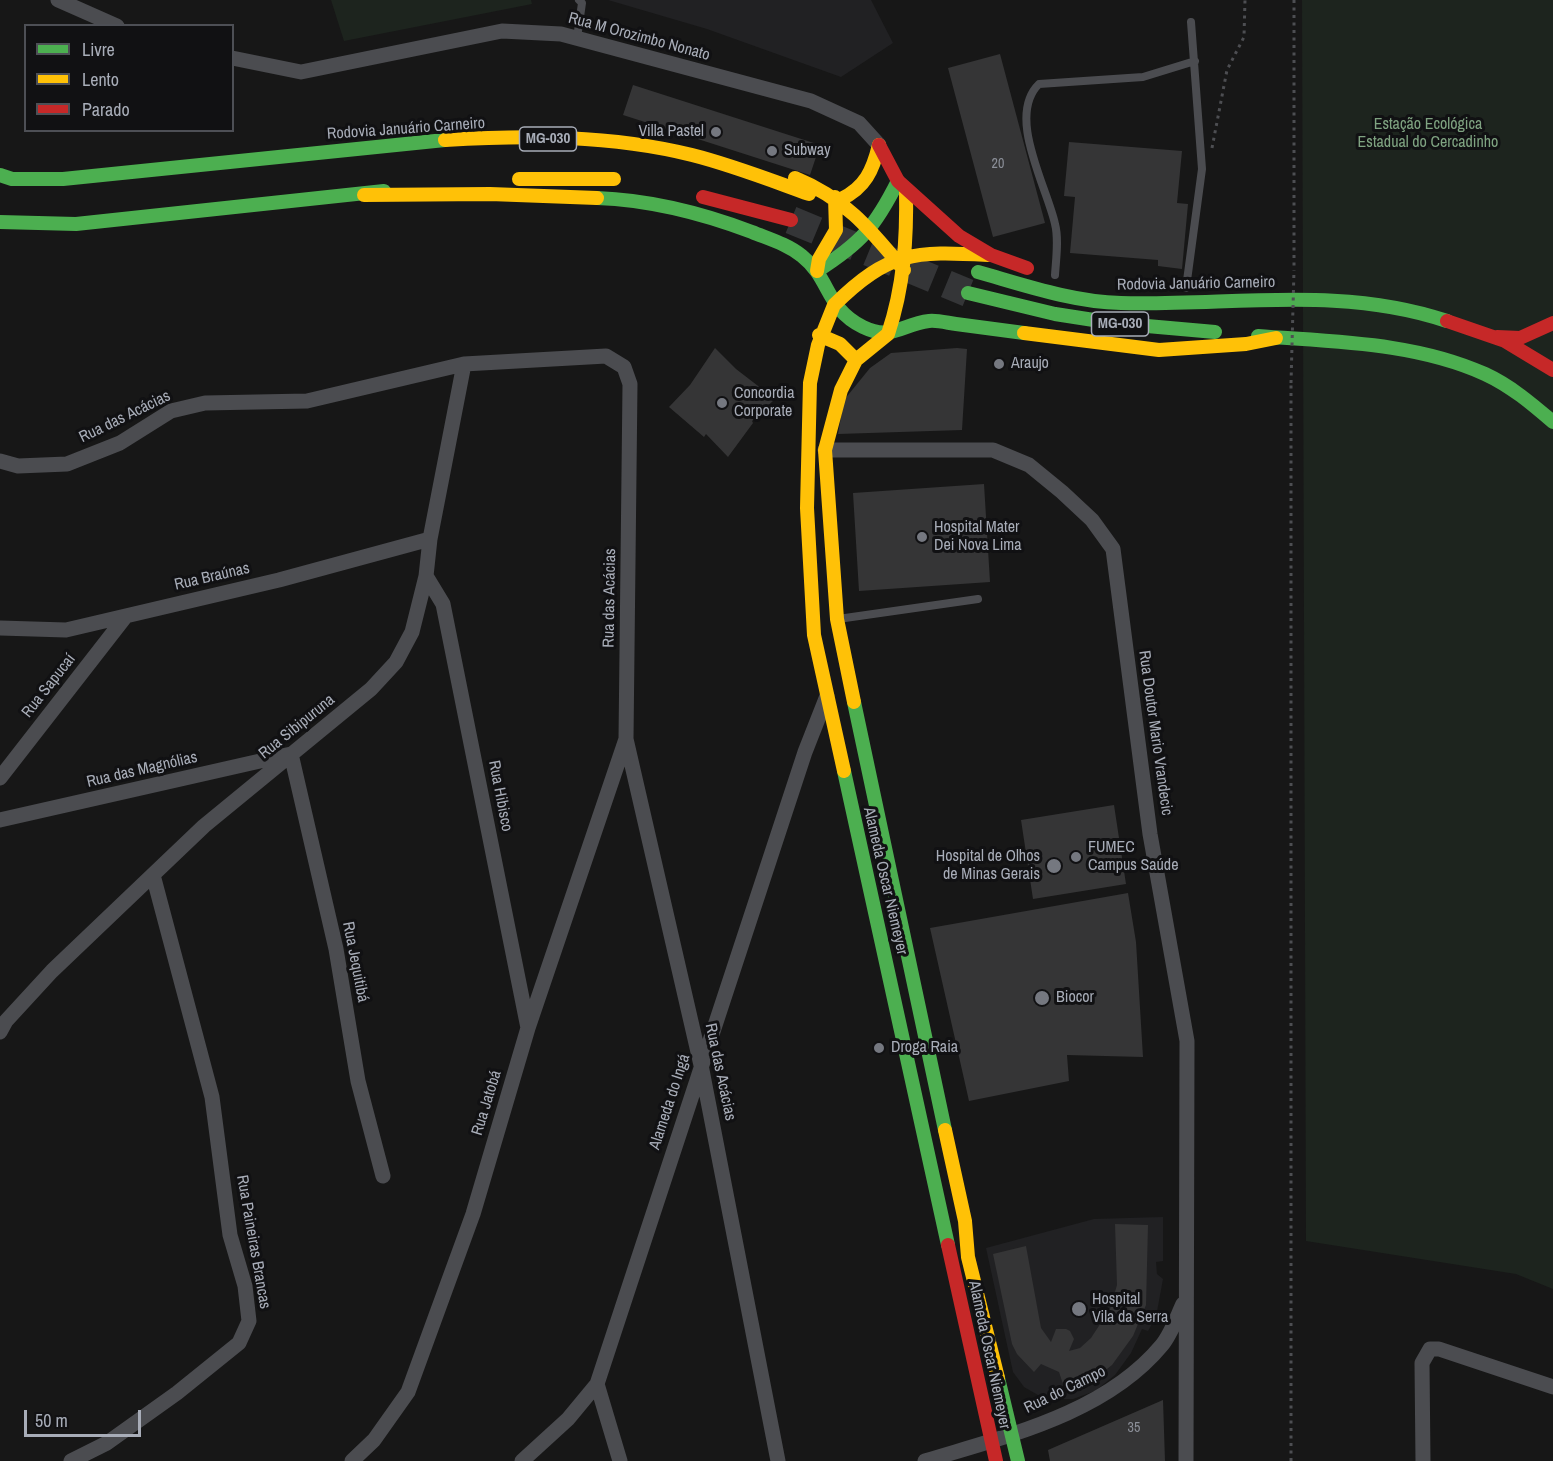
<!DOCTYPE html>
<html>
<head>
<meta charset="utf-8">
<style>
	body { margin:0 }
	#map { position:relative; width:1553px; height:1461px; overflow:hidden; background:#171717; font-family:"Archivo Narrow",sans-serif }
	canvas { display:block }
	.legend { position:absolute; left:24px; top:24px; width:210px; height:108px; box-sizing:border-box; background:#111113; border:2px solid #4d4f55; margin:0; padding:8px 10px; list-style:none; font-size:18px; color:#a8adb8 }
	.legend li { display:flex; align-items:center; gap:12px; height:30px }
	.legend b { width:30px; border:2px solid #4d4f55 }
	.scale { position:absolute; left:24px; top:1410px; width:117px; height:27px; box-sizing:border-box; border:3px solid #a8adb8; border-top:0; padding-left:8px; font-size:18px; line-height:21px; white-space:nowrap; color:#a8adb8; -webkit-text-stroke:4px #111113; paint-order:stroke }
</style>
</head>
<body>
<div id="map">
<canvas width="1553" height="1461"></canvas>
<ul class="legend">
<li><b style="height:8px;background:#4caf50"></b>Livre</li>
<li><b style="height:8px;background:#ffc107"></b>Lento</li>
<li><b style="height:8px;background:#c62828"></b>Parado</li>
</ul>
<div class="scale">50 m</div>
</div>
<script>
const ctx = document.querySelector('canvas').getContext('2d');
ctx.lineJoin = 'round';
function fillPath(path, color) { ctx.fillStyle = color; ctx.fill(path, 'evenodd'); }
function stroke(path, color, width, dash) { ctx.strokeStyle = color; ctx.lineWidth = width; ctx.lineCap = dash ? 'butt' : 'round'; ctx.setLineDash(dash || []); ctx.stroke(path); }
function label(font, color, halo, rows, align = 'center') {
  ctx.font = font + ' "Archivo Narrow",sans-serif'; ctx.lineWidth = 6; ctx.setLineDash([]); ctx.textBaseline = 'middle'; ctx.strokeStyle = halo; ctx.fillStyle = color; for (const [text, x, y, turn = 0] of rows) {
    ctx.save(); ctx.translate(x, y); ctx.rotate((+turn || 0) * Math.PI / 180); ctx.textAlign = isNaN(turn) ? turn : align; if (halo) ctx.strokeText(text, 0, 0); ctx.fillText(text, 0, 0); ctx.restore();
  }
}
fillPath(new Path2D(`
	M608,0h263l22,43 -52,34 -134,-48z
	M1163,1217v44l-7,1 1,12 6,5 -7,38 -8,14 -6,-2 -11,24 -16,22 -20,16 -22,8h-28l-21,-12 -11,-15 -27,-124 108,-29z`), '#212123');
fillPath(new Path2D(`
	M331,0h200l1,4 -188,37z
	M1302,0h251v1289l-37,-15 -210,-33z`), '#1d241e');
fillPath(new Path2D(`
	M1000,54l45,169 -52,14 -45,-169z
	M633,85l187,60 -10,30 -187,-60z
	M1069,142l113,9 -5,52 11,1 -6,65 -24,-3v-6l-88,-7 5,-56 -11,-1z
	M715,348l21,21 39,30 -23,22 1,2 -25,34 -22,-23 -2,3 -35,-30 21,-22z
	M957,348l10,1 -5,81 -124,4 6,-34 26,-32 21,-15z
	M984,484l6,98 -131,9 -6,-98z
	M1114,805l12,79 -93,15 -12,-79z
	M1128,893l8,49 7,115 -76,-2 2,26 -100,20 -39,-173z
	M1115,1224l33,1 -2,80 -13,31 -21,29 -14,11 -35,8 -4,-12 -18,-8 -7,8 -17,-18 -5,-10 -19,-90 33,-8 15,82 10,14 5,-13h10l4,2 4,8 -5,12 11,-3 11,-10 19,-29 7,-24z
	M1163,1400l2,61h-115l-2,-11z`), '#353536');
stroke(new Path2D(`
	M791,220l177,73`), '#343537', 28, [28, 14]);
stroke(new Path2D(`
	M1294,0v270
	M1212,148l15,-78 17,-33 1,-37
	M1291,1461v-1078`), '#4d4e52', 3, [3, 4.5]);
stroke(new Path2D(`
	M577,38l5,-35 -3,-3
	M1055,275c1,-16 4,-36 0,-51 -8,-37 -49,-108 -16,-140l104,-7 52,-16
	M1186,288l16,-119 -11,-147
	M838,619l140,-20`), '#4b4c50', 8);
stroke(new Path2D(`
	M58,0l59,26
	M232,58l69,14 201,-41 59,3 250,67 48,22 20,22
	M825,450h168l36,15 33,27 30,28 21,29 37,285 37,207 -1,420
	M0,461l18,5 49,-2 53,-21 51,-32 34,-8 102,-2 157,-37 142,-8 18,11 6,17 -4,355 75,326 77,396
	M426,576l17,28 85,424
	M0,628l66,2 213,-50 151,-41
	M0,778l126,-162
	M0,820l291,-66 45,195 22,132 25,95
	M0,1032l6,-11 46,-50 152,-145 167,-137 25,-27 16,-30 14,-56 4,-37 34,-175
	M597,1384l23,77
	M71,1461l36,-18 70,-50 62,-50 10,-22 -4,-35 -15,-51 -18,-138 -59,-222
	M352,1461l22,-21 34,-48 65,-178 55,-186 98,-289
	M522,1461l46,-42 29,-35 208,-632 22,-56
	M925,1461c81,-25 180,-47 237,-116 9,-11 15,-28 21,-41
	M1423,1461l-1,-98 8,-14h9l114,38`), '#4b4c50', 15);
stroke(new Path2D(`
	M0,175l12,4h51l382,-39
	M597,198c54,2 105,15 155,34 17,7 35,12 50,24 29,23 23,52 61,71 29,14 39,-3 66,-6 8,-1 19,2 27,3 23,3 45,6 68,9
	M0,222l76,2 308,-33
	M817,271c44,-28 58,-44 81,-90
	M978,272c46,13 95,30 143,31 108,3 220,-18 326,18
	M968,293l87,21 58,9 102,9
	M1258,336c76,6 156,6 227,38 26,12 47,30 68,48
	M854,702l91,428
	M844,771l104,474
	M998,1378l20,83`), '#4caf50', 14);
stroke(new Path2D(`
	M445,140c82,-5 166,-5 247,15 40,10 78,25 117,39
	M795,178c51,21 75,51 109,92
	M519,179h95
	M364,195l126,-1 107,4
	M841,199c24,-11 32,-29 38,-54
	M817,271l2,-12 17,-29 -1,-33
	M834,305l-16,40 -8,38 -3,125 7,127 30,136
	M834,305c55,-54 80,-54 154,-50
	M1024,333l135,17 87,-6 30,-6
	M888,334c16,-48 19,-95 18,-145
	M819,335l21,9 16,16
	M854,702l-17,-83 -12,-169 16,-60 15,-30 32,-26
	M945,1130l20,91 3,36 30,121`), '#ffc107', 14);
stroke(new Path2D(`
	M879,145l19,36 61,55 32,19 36,13
	M703,197l88,23
	M1447,321l58,20 48,29
	M1497,337l23,1 33,-15
	M948,1245l48,216`), '#c62828', 14);
stroke(new Path2D(`
	M1291,383l3,-113`), '#4d4e52', 3, [3, 4.5]);
for (const [x, y, r, color] of [
	[716,132,6,"#757880"],
	[772,151,6,"#757880"],
	[999,364,6,"#757880"],
	[722,403,6,"#757880"],
	[922,537,6,"#757880"],
	[1076,857,6,"#757880"],
	[1054,866,8,"#757880"],
	[1042,998,8,"#757880"],
	[879,1048,6,"#757880"],
	[1079,1309,8,"#757880"]
]) { const dot = new Path2D(); dot.arc(x, y, r, 0, 2 * Math.PI); ctx.fillStyle = color; ctx.fill(dot); stroke(dot, '#111113', 2); }
label('14px', '#8b8f98', null, [
	["20",998,164],
	["35",1134,1428]
]);
for (const [x, y, w] of [
	[548,139,57],
	[1120,324,57]
]) { const box = new Path2D(); box.roundRect(x - w / 2, y - 12, w, 24, 4.5); ctx.fillStyle = '#111113'; ctx.fill(box); stroke(box, '#a8adb8', 1.5); }
label('bold 15px', '#a8adb8', null, [
	["MG-030",548,139],
	["MG-030",1120,324]
]);
label('16px', '#a8adb8', '#111113', [
	["Rua M Orozimbo Nonato",639,37,15],
	["Rodovia Januário Carneiro",406,129,-4],
	["Rodovia Januário Carneiro",1196,284,-1],
	["Rua das Acácias",125,417,-26],
	["Rua Braúnas",212,577,-13],
	["Rua das Acácias",610,598,-89],
	["Rua Sapucaí",49,686,-52],
	["Rua Sibipuruna",297,727,-39],
	["Rua Doutor Mario Vrandecic",1155,733,82],
	["Rua das Magnólias",142,770,-13],
	["Rua Hibisco",500,796,79],
	["Alameda Oscar Niemeyer",885,881,77],
	["Rua Jequitibá",355,962,79],
	["Rua das Acácias",720,1072,78],
	["Alameda do Ingá",670,1102,-72],
	["Rua Jatobá",487,1103,-73],
	["Rua Paineiras Brancas",253,1242,80],
	["Alameda Oscar Niemeyer",989,1355,78],
	["Rua do Campo",1065,1390,-26]
]);
label('16px', '#7fa381', '#111113', [
	["Estação Ecológica",1428,125],
	["Estadual do Cercadinho",1428,143]
]);
label('16px', '#a8adb8', '#111113', [
	["Villa Pastel",704,132,"right"],
	["Subway",784,151],
	["Araujo",1011,364],
	["Concordia",734,394],
	["Corporate",734,412],
	["Hospital Mater",934,528],
	["Dei Nova Lima",934,546],
	["FUMEC",1088,848],
	["Campus Saúde",1088,866],
	["Hospital de Olhos",1040,857,"right"],
	["de Minas Gerais",1040,875,"right"],
	["Biocor",1056,998],
	["Droga Raia",891,1048],
	["Hospital",1092,1300],
	["Vila da Serra",1092,1318]
], 'left');
</script>
</body>
</html>
